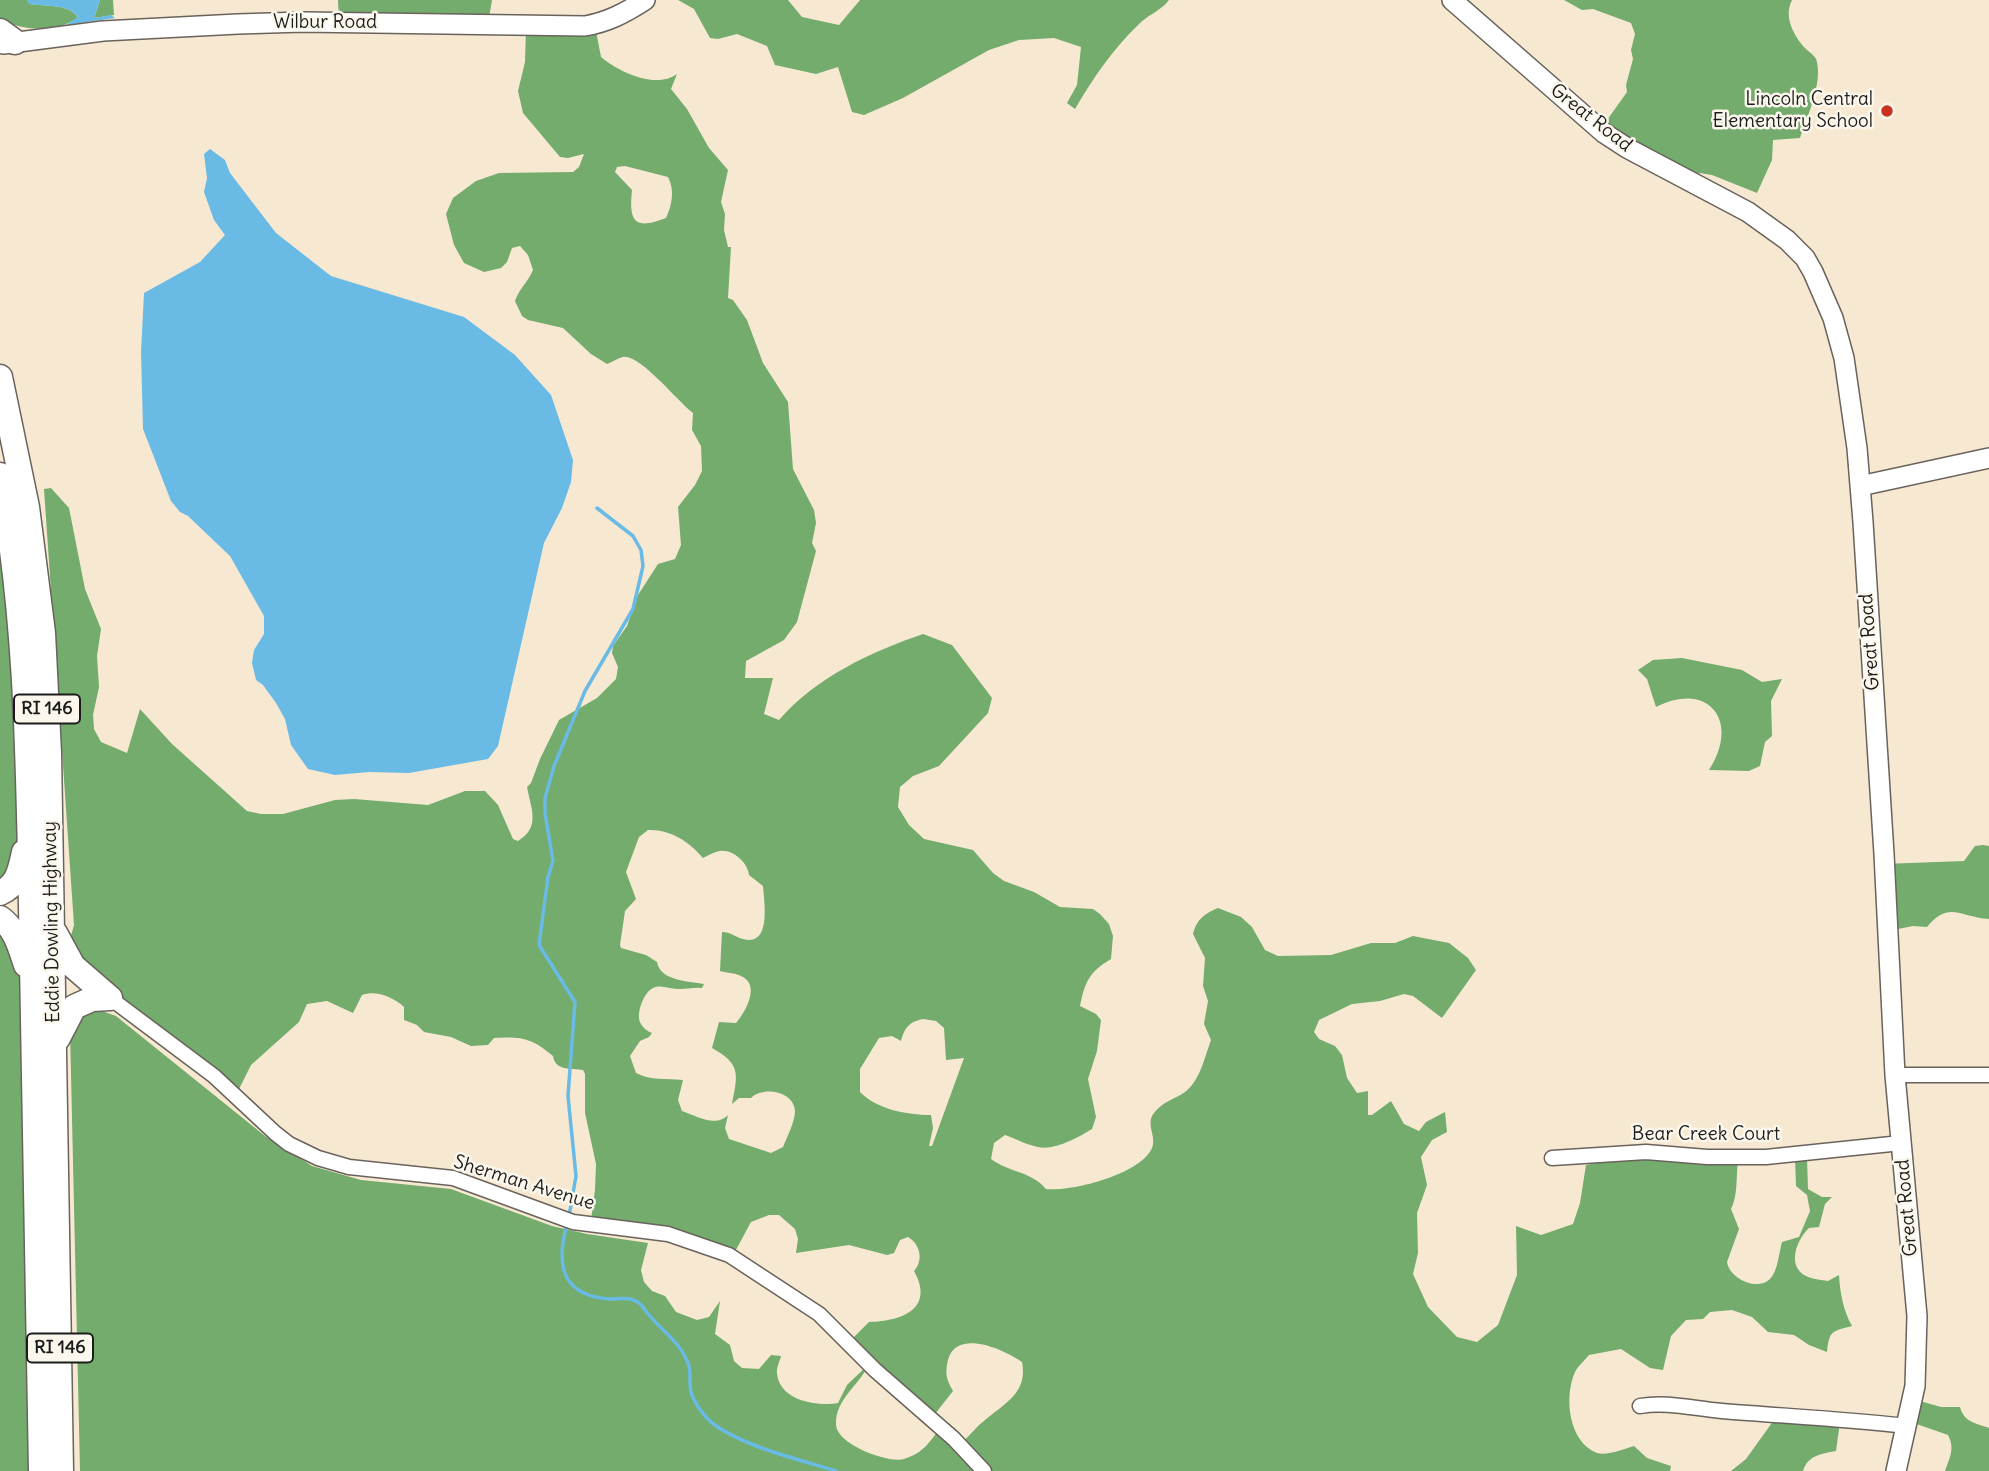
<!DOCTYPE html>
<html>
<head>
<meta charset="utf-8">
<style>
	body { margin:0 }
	canvas { display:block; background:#f7e8d2 }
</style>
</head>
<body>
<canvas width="1989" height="1471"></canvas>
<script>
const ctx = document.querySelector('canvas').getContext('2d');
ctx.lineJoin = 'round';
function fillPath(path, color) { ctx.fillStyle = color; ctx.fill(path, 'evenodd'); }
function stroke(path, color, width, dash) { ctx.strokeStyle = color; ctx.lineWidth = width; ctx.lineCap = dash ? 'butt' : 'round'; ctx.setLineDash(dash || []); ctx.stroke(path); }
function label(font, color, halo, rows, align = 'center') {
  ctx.font = font + ' Delius,sans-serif'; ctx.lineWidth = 5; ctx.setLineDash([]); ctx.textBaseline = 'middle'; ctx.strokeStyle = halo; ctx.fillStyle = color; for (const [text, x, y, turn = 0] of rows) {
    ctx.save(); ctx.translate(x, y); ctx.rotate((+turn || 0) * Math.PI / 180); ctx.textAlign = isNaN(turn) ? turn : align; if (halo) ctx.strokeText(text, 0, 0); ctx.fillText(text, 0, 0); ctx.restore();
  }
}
fillPath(new Path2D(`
	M0,0h27l3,4c16,3 37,-1 48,13 -22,18 -53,12 -78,4z
	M100,0h13l1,15 -20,3z
	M338,0h154l-4,24 -149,-2z
	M678,0h110l14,17 37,8 21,-25h309c-7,10 -21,15 -30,24 -26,25 -46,54 -64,85l-8,-6 10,-18 4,-38 -27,-9 -35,2 -30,10 -86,48 -39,17 -12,-3 -14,-45 -22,7 -41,-9 -8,-19 -30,-12 -19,5 -8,-1 -16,-29z
	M1564,0h228c-8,16 0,32 11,46 4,5 13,9 14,16 5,23 -10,55 -17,76l-27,2 -1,20 -15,33 -45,-18 -12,-2 -3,2 -97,-45 27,-38 -1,-7 7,-26 -2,-9 4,-16 -4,-11 -38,-14 -11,1z
	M595,26l6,31c17,14 54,33 76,17l-6,15 16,20 22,39 19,22 -7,32 4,12 -1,16 4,17h3l-3,51 5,2 14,20 16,43 25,39 5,67 21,41 2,13 -4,20 4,8 -19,71 -13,18 -38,21 -1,17h28l-9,36 15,6c37,-43 92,-68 144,-86l29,11 40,53 -4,15 -49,53 -26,10 -13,11 -2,20 11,18 15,14 49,11 20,23 11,8 30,11 26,15 33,2 7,5 9,10 4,12 -2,23c-22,13 -26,23 -31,47l16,8 5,6 -4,31 -9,28 8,38 -4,12c-13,8 -38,22 -54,18 -11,-2 -22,-8 -33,-12l-11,8 -3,16c19,14 40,12 55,30 26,3 95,-15 106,-41 5,-12 -7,-24 2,-35 8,-11 21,-14 31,-21 15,-11 20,-36 26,-52l-7,-16 4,-23 -5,-15 2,-28 -12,-24c4,-15 11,-20 25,-26l23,9 11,10 13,23 13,6 53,-1 40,-12h24l18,-7 36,7 19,15 8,12 -34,48 -29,-22 -9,-2 -24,7 -28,3 -33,16 -5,12 5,7 16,7 7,9 5,23 10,15 11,-2v24h4l19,-14 13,23 15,7 7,-9 19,-10 2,20 -15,8 -11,17 6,28 -10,28 1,40 -5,21 15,33 29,30 20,5 21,-17 19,-50 -1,-49 25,9 32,-11 7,-21 6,-38 60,-11 92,6c-2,16 0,36 -7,49l8,20 -12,33c2,16 30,30 43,17 8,-8 9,-27 12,-37l17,-5 11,-26 -3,-16 -11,-9 -1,-28h12l1,31 14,8h10l-7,7 -6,23 -10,1c-12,11 -23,38 -3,48 6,3 15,4 22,5l11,-6c1,17 4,35 13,51 -20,5 -23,5 -25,26l-18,-7 -15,-10 -26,-3 -16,-15 -20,-7 -22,2 -7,7 -17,1 -15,16 -8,34 -13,-2 -29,-19 -32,6c-4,5 -11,11 -14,17 -11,24 -7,70 22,81 10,3 27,-4 37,-7l13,12 24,8 -1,5h-683l-26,-27c8,-8 15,-17 24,-24 20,-17 43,-27 37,-58 -18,-13 -66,-34 -74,-2 -3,13 -2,19 5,31l-18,23 -86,-72 20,-20c33,-1 66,-13 45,-51 10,-11 6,-27 -6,-34l-8,3 -6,13 -7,2 -38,-10 -53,8 2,-14 -3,-10 -16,-14h-10l-18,7 -20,37 -140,-39 4,-30 1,-26 -11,-51v-39l-2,-4c-12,-2 -28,1 -30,-14 -21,-18 -32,-20 -59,-18l-6,7 -17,1 -20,-9 -27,-5 -7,-7 -13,-5v-13c-11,-10 -28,-17 -42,-12l-9,18 -26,-12 -20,3 -8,18 -48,43 -16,32 -170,-140 9,-32 -30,-436 7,-1 18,20 16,81 16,40 -4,27 2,31 -6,28 1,14 7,13 26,11 13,-44 32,35 75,67 14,3h22l52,-14 19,-1 74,6 37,-14h20l13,14 15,34 5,2c23,-14 13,-32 9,-54l4,-4 9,-24 19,-39 38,-22 19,-19 2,-12 -6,-14 1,-7 14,-20 11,-31 20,-31 17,-5 6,-14 -3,-38 17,-22 7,-14 -1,-25 -9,-16 1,-17c-15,-11 -53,-59 -70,-56 -5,1 -11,5 -16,7l-16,-10 -28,-26 -35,-8 -6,-4 -7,-15c4,-12 13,-19 18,-31l-5,-15 -8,-9 -8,2 -5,14 -6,6 -17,4 -20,-9 -10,-18 -8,-31 7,-16 23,-17 23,-8 74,-1 6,-5 5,-13 -16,4 -8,-1 -37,-44 -5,-22 7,-29 1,-33zM625,166l43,11c7,13 4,28 -2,41 -33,13 -37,2 -34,-28l-17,-18 2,-5zM648,830c22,-1 42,12 55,28 6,-3 11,-6 17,-7 13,-2 28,12 29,24l14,11c1,15 9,61 -20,53 -8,-2 -12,-7 -21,-7l-2,39c7,2 17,2 23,6 17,9 2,36 -7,46l-17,-1 -7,26c29,16 26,26 20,56l7,-6h12c12,-12 43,-7 44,13 0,11 -8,26 -12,36l-12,6 -42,-14 -4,-11 3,-13c-13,13 -31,1 -46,-4l-4,-11 5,-20c-18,-2 -32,1 -47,-7l-6,-17 10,-15 9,-4 3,-4c-5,-2 -10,-6 -12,-11 -4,-9 4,-30 13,-34 9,-4 17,2 27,1 8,0 13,-2 22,-1l2,-4c-16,-3 -44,-3 -47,-22l-11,-7 -25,-7 -1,-3 5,-34 11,-12 -10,-27 13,-35zM923,1019l13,2 8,7 2,32 18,-2 -32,88h-3l4,-18 -2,-13c-24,0 -55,-6 -71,-23v-23l19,-31 13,-2 9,5c4,-14 8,-19 22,-22z
	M0,472l26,351 -26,70z
	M1682,658l60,12 20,12 20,-3 -11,22 1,35 -7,6 -5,24 -11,5 -40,-1c32,-49 -1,-90 -53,-63l-9,-28 -9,-9 15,-10z
	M1983,845l6,1v73c-29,-2 -40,-19 -62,8l-14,-1 -25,5 -5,-67 81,-3 11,-15z
	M0,929l21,31 20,511h-41z
	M99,1010l17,6 149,120 47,30 49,14 90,9 101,37 35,8 61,9 -7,27 3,12 8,9 13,5 11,16 21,8 12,-3 11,-16 -5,33 15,11 4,16 8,7 17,1 12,-14 10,1c-1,5 -5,12 -4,17 2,27 39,34 61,30l9,-18 22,-21c-10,22 -34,35 -33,61 1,20 54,39 68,34 19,-6 25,-16 36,-31l38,43h-898l-10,-441 10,-12z
	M1913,1399l28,8h19c4,15 15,16 29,21v43h-44c5,-14 10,-23 3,-36l-40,-14z
	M1774,1420l66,2 -4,29c-15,3 -28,4 -33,20h-72l15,-12z`), '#73ac6c');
fillPath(new Path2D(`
	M27,0h73l-6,18 17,-3 4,3 -49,7 12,-8c-10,-14 -33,-10 -49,-13z
	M210,149l15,11 5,13 46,60 55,43 133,41 51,38 36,40 22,65 -2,22 -9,26 -18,35 -46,203 -10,13 -79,14 -40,-1 -34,3 -27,-6 -17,-24 -6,-26 -9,-16 -13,-18 -7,-5 -4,-17 2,-13 10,-16v-18l-34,-60 -42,-40 -8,-4 -9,-11 -28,-72 -2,-77 3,-59 56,-31 25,-27 -11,-15 -10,-28 3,-14 -3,-24z`), '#69bbe5');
stroke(new Path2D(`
	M569,1216l7,-40 -8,-80 7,-94 -36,-57 9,-68 5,-16 -8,-48v-15l9,-32 31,-75 48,-82 10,-43 -2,-16 -8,-14 -36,-28
	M566,1228c-10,39 -3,68 44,71 10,0 21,-3 30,5 4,3 6,9 10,12 15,18 31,26 39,50 2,8 0,18 2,26 3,11 13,24 21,31 32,24 86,36 124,48`), '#69bbe5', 3.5);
const street = new Path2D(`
	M110,998l104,78 61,57 14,11 29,14 31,9 104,11 120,44 95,12 61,21 90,59 56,56 79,69 30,32
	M1895,1075h94
	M1552,1158l94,-6 61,5h59l135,-14
	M1640,1406c27,-5 55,3 82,5 61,5 123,8 184,15`);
const secondary = new Path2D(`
	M1452,0l152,133 23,15 121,64 39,28 18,18 8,14 20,46 11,40 13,90 6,74 21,332 11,221 22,241 -2,70 -19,85
	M3,44l100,-13 135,-7 65,-2 282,4c23,-4 40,-13 60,-26
	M1860,486l129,-28`);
const highway = new Path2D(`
	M0,31l15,11
	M0,377l27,130 16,126 6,120 12,718
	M0,475c27,142 28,287 31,431 4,188 6,377 10,565
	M0,893c18,-8 20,-23 24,-41
	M0,918c16,11 20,30 26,47
	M55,933l18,33 37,32
	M58,1038l16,-31 18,-8 18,-1`);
stroke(street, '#69635c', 17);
stroke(secondary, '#69635c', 22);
stroke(highway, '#69635c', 27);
stroke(street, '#fff', 14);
stroke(secondary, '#fff', 19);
stroke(highway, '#fff', 24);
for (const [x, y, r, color] of [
	[1887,111,7,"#c8321e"]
]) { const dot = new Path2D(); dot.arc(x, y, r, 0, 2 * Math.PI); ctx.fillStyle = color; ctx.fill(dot); stroke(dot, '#fbf7ec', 2.5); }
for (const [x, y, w] of [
	[47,709,66],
	[60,1348,66]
]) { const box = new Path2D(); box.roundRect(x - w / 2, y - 14.5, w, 29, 5); ctx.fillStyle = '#fbf7ec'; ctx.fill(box); stroke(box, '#1c1c1c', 2); }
label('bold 18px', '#1c1c1c', null, [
	["RI 146",47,709],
	["RI 146",60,1348]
]);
label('19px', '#1c1c1c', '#fbf7ec', [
	["Wilbur Road",325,23],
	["Great Road",1591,118,38],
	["Great Road",1870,642,-94],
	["Eddie Dowling Highway",52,922,-91],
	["Bear Creek Court",1706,1135],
	["Sherman Avenue",524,1183,17],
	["Great Road",1907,1208,-95]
]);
label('19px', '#1c1c1c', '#fbf7ec', [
	["Lincoln Central",1873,100],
	["Elementary School",1873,122]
], 'right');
</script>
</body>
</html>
